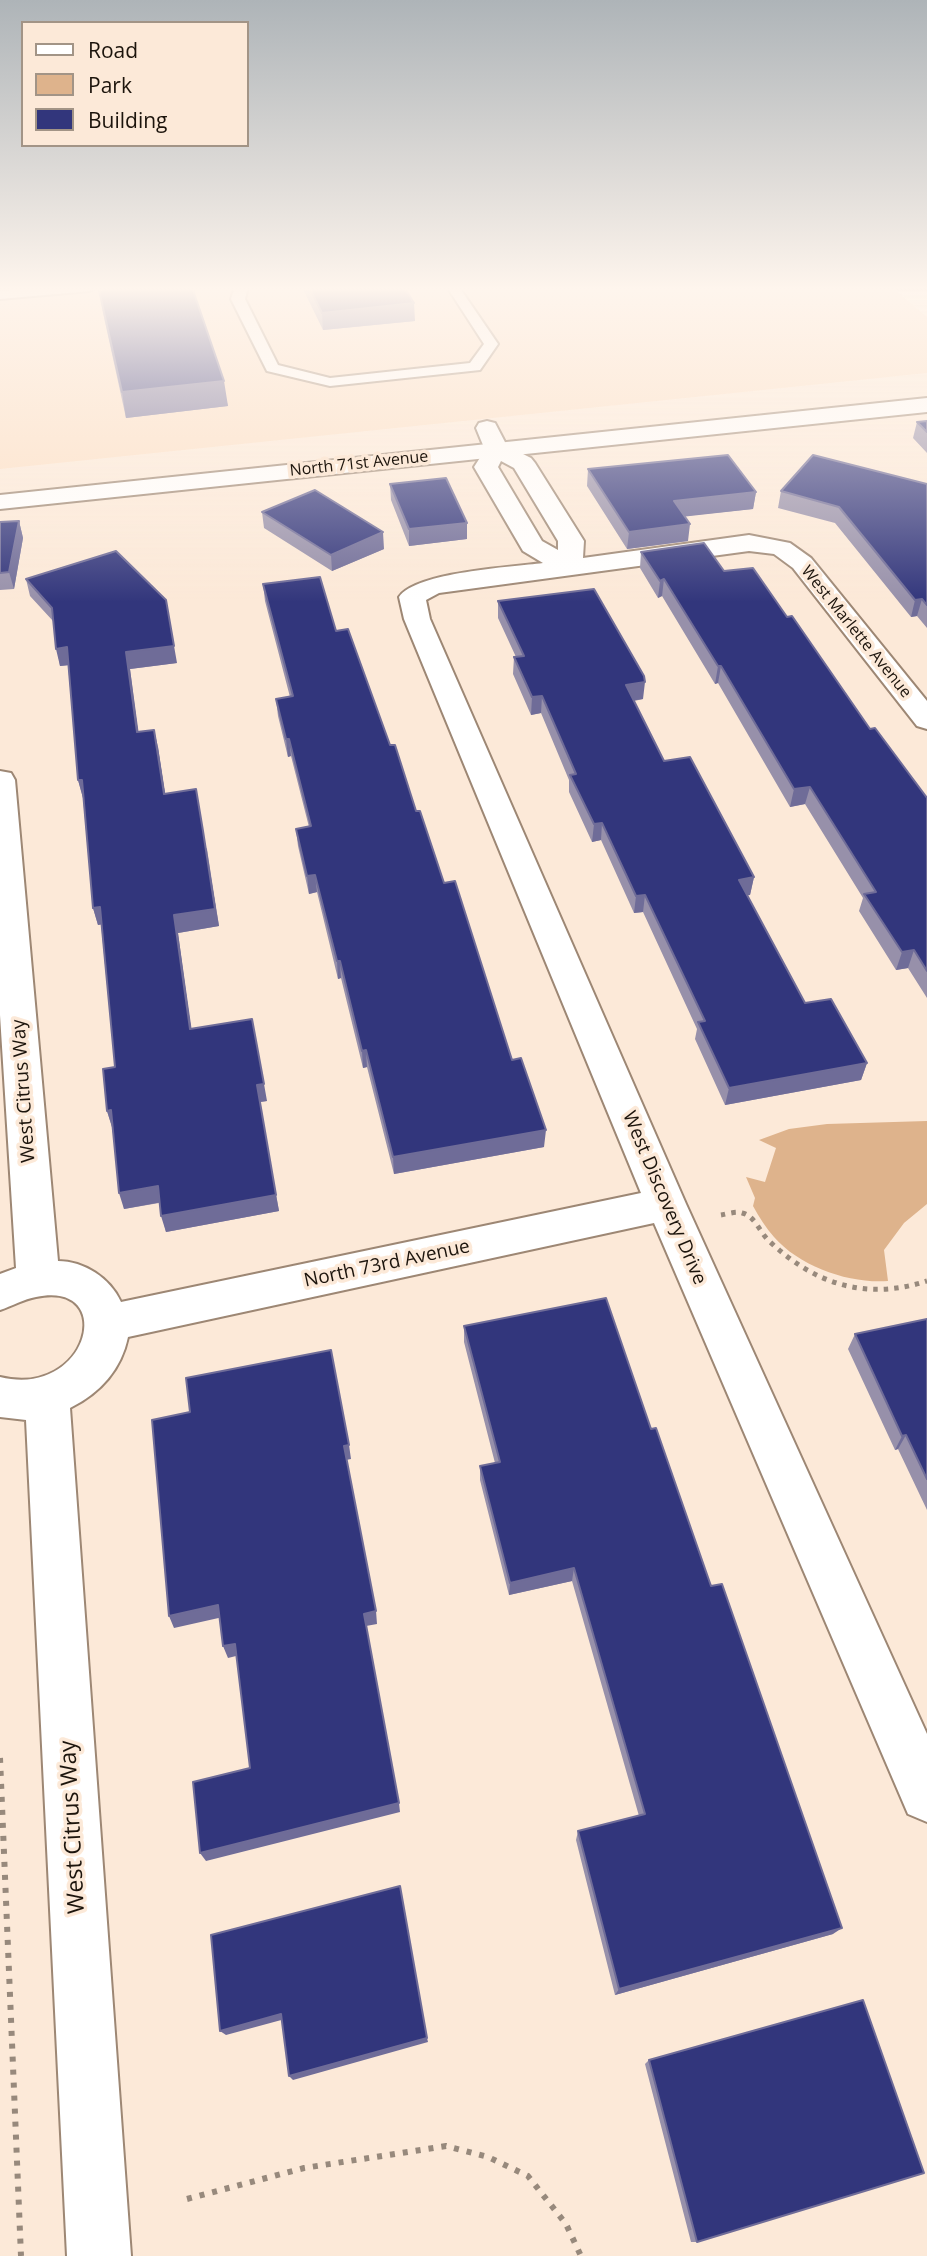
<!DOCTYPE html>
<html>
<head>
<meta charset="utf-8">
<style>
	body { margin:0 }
	#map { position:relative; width:927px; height:2256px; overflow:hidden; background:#fce9d8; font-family:"Open Sans",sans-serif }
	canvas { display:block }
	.legend { position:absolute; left:21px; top:21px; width:228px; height:126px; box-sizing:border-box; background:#fce9d8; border:2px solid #a29486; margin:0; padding:9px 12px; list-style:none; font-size:21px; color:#1c140c }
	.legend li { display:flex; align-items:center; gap:14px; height:35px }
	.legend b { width:35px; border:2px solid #a29486 }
</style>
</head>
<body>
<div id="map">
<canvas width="927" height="2256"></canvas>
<ul class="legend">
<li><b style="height:9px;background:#fff"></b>Road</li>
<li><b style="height:19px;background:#deb38c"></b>Park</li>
<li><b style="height:19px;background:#32367c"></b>Building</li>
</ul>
</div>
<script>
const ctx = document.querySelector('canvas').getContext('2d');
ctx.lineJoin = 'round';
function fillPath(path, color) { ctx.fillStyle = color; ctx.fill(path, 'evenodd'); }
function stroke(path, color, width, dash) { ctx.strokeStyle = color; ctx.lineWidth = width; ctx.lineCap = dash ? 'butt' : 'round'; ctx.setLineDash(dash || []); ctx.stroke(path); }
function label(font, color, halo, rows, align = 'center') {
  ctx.font = font + ' "Open Sans",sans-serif'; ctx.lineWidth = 7; ctx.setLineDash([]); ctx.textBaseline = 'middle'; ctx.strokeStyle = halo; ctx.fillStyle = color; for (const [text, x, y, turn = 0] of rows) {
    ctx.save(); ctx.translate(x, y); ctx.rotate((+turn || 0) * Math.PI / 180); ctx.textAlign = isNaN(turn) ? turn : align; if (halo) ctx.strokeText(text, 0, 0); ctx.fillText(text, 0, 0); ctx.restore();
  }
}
fillPath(new Path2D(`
	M0,287h892l35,30v56l-927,96z`), '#fcdec3');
fillPath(new Path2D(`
	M927,1121v83l-23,19 -20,27 4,31c-38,3 -88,-14 -114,-44 -8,-9 -15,-20 -21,-31l2,-8 -9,-21 19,5 11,-34 -17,-8 30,-11 38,-5z`), '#deb38c');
const service = new Path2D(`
	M51,287h46l-7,4 -90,8v-8z
	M235,287h13l-3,12 33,66 52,13 140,-15 14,-19 -37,-57h12l39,57 -18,26 -150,16 -63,-15 -36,-72z`);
const minor = new Path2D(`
	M487,421l8,2 12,23 24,12 4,5 49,78 -1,17 166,-23 41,8 21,15 116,143v28l-10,-3 -124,-158 -19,-14 -25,-3 -310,42 -13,7 4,19 256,585 241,530v88l-19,-8 -254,-591 -526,114c-7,33 -28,56 -58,71l61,848h-64l-41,-836 -26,-3v-40c89,22 118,-97 36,-80 -12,2 -24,9 -36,13v-36l16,-6 -16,-253v-244l11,2 4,7 43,481c26,0 52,17 63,41l520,-109 -237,-574 -5,-22c17,-25 113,-30 144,-34l-20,-12 -49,-84 11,-17 -9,-22 3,-5zM501,461l13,7 44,73v9l-16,-9 -44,-74z`);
const tertiary = new Path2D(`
	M927,398v14l-927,97v-14z`);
stroke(service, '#9d8774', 4);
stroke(minor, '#9d8774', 4);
stroke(tertiary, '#9d8774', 4);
stroke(new Path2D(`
	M721,1215c6,-1 15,-4 21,-2 12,2 18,19 26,27 46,44 97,61 159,41`), '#97897c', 5, [4.5, 6]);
stroke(new Path2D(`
	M0,1758l21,498
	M187,2199l117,-31 142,-22 42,11 40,19 38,48 15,32`), '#97897c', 6, [5, 8]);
fillPath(service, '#fff');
fillPath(minor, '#fff');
fillPath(tertiary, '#fff');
fillPath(new Path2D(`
	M102,287h90l36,119 -102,12 -23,-105 -4,-23 3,-1z
	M302,287h102l11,34 -92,9z
	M927,421v32l-14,-15 4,-16z
	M588,469l168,23 -3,17 -68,7 3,25 -61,8 -40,-63z
	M390,484l77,55 -58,7 -18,-46z
	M927,484v144l-10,-12 -6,1 -76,-94 -57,-15 3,-17z
	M262,512l122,37 -52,22 -68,-43z
	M19,521l4,17 -9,51 -14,1v-68z
	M641,552l83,19 63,46 83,112 57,69v200l-19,-30 -12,2 -37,-59 4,-13 -58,-94 -15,3 -72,-124 -3,1 -53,-88 -4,2 -18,-30z
	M26,579l151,84 -47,6 8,63 20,15 7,47 42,55 12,77 -41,7 13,96 76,72 -7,1 19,109 -113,21 -7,-29 -35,6 -12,-82 -5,-16 8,-44 -14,-143 -3,1 -5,-17 -10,-110 -5,-18 -10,-115 -8,1 -7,-45 -23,-25z
	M263,584l73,47 54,114 122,315 32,87 -150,27 -27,-107 -4,1 -22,-90 -3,1 -21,-87 -8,2 -11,-48 -2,-17 13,-2 -18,-71 -3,1 -10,-41 -2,-17 14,-2 -25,-96z
	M498,601l145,98 -9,2 30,60 90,116 -4,18h-3l58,108 62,60 -6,17 -136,25 -30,-66 2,-10 -54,-117 -9,1 -33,-73 -9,2 -23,-50v-12l-28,-67 -10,2 -18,-41 1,-17h2l-18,-39z
	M927,1319v191l-29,-61 -3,1 -47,-101 7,-15z
	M464,1326l187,103 182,505 -218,61 -39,-155 2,-9 61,-15 -67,-235 -63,14 -29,-115v-14l15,-3 -31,-121z
	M649,2060l48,182h-6l-46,-178z`), '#9790aa');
fillPath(new Path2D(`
	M414,303l1,18 -92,9 -1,-17z
	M224,381l4,25 -102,12 -4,-26z
	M756,492l-3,17 -81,9 2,-17z
	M19,521l4,17 -9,51 -5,-17z
	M467,523v16l-58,7v-17z
	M690,524l-2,17 -61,8 2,-17z
	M383,532l1,17 -52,22 -1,-16z
	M664,579l-2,17 -4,2 2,-17z
	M922,599l-5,17 -6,1 4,-17z
	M166,600l11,63 -47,6 11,81 -4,-18 -11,-80z
	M67,647l4,18 -11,1 -4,-17z
	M718,666h3l-3,17 -3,1z
	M645,682l-2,17 -19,3 2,-17z
	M542,696l-1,17 -10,2 1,-18z
	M154,730l4,17 10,64 -4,-17z
	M286,739h3l2,17 -3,1z
	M78,780h4l1,18z
	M810,787l-5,17 -15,3 4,-18z
	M196,789l23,137 -41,7 16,113 -4,-17 -16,-114z
	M602,823l-1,17 -9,2 2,-18z
	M315,875l2,17 -8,2 -2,-18z
	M754,877l-4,18 -15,2 4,-17z
	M645,895l-2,17 -9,1 2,-17z
	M100,907l5,17 -7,1 -5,-17z
	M914,950l-6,18 -12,2 6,-18z
	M337,961h3l1,17 -3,1z
	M366,1050l1,17 -4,1 -1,-17z
	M867,1063l-6,17 -136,25 4,-17z
	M264,1084l3,17 -7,1 -3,-17z
	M111,1110l1,17 -5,-16z
	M546,1130l-2,17 -150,27 -1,-17z
	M158,1186l4,16 -38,7 -5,-16z
	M276,1195l3,16 -113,21 -5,-16z
	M906,1435l-8,14 -3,1 7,-14z
	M349,1445l2,14 -5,1 -2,-14z
	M574,1568l-2,13 -63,14 1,-12z
	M218,1605l5,12 -49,11 -5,-12z
	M376,1611l1,13 -11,2 -2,-12z
	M235,1644l5,11 -12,3 -5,-12z
	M399,1803l1,9 -194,49 -6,-8z
	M842,1928l-9,6 -218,61 4,-6z
	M281,2014l4,5 -59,16 -6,-4z
	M427,2038l1,4 -135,38 -4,-4z`), '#6f6c98');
const building = new Path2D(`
	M103,287h89l32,94 -102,11 -23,-102 4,-1z
	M309,287h95l10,16 -92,10z
	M927,421v11l-10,-10z
	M728,455l28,37 -82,9 16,23 -61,8 -41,-63z
	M813,455l114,29v121l-5,-6 -7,1 -76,-93 -58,-16z
	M446,478l21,45 -58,6 -19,-45z
	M315,490l68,42 -52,23 -69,-43z
	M19,521l-10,51 -9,1v-51z
	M704,543l20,28 29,-3 34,49 5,-1 78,113 5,-1 52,70v173l-13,-21 -12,2 -38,-58 12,-2 -66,-105 -16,2 -73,-123h-3l-54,-87 -4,2 -19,-29z
	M116,551l50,49 8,46 -48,6 11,80 17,-2 10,64 32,-5 7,42 12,78 -41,6 16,114 62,-10 12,65 -7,1 19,110 -115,21 -3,-30 -39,7 -8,-83 -4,1 -4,-42 12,-2 -15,-160 -7,1 -11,-128h-4l-11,-133 -11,2 -4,-41 -26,-29z
	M320,577l16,54 12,-2 42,116h5l21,66h4l24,72 11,-2 57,179 9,-2 25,72 -153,27 -27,-107 -4,1 -22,-90h-3l-22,-86 -8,1 -11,-47 15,-3 -22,-87h-3l-10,-40 17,-3 -30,-112z
	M594,589l50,87 1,6 -19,3 38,76 26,-4 64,120 -15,3 66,123 26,-4 36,64 -138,25 -31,-66 7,-1 -60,-126 -9,1 -34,-73 -8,1 -24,-49 6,-1 -34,-78 -10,1 -18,-40 10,-1 -26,-55z
	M606,1298l45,131 5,-1 55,158 11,-2 120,344 -223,61 -41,-158 67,-17 -71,-246 -64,15 -30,-117 20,-4 -36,-136z
	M927,1319v160l-21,-44 -4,1 -47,-102z
	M331,1350l18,95 -5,1 32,165 -12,3 35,189 -199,50 -7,-71 57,-14 -15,-124 -12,2 -5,-41 -49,11 -17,-196 38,-8 -4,-34z
	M400,1886l27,152 -138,38 -8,-62 -61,17 -9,-96z
	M863,2000l61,173 -227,69 -48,-182z`);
fillPath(building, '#32367c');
stroke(building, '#6f6c98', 2);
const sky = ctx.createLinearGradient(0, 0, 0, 602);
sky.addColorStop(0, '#aeb4b8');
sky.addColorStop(0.48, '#fef5ed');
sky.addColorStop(1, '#fef5ed00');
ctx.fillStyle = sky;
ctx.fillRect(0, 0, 927, 602);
label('16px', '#1c140c', '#fce9d8', [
	["North 71st Avenue",359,464,-6],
	["West Marlette Avenue",856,632,51]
]);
label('19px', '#1c140c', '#fce9d8', [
	["West Citrus Way",24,1091,-94],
	["West Discovery Drive",664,1198,67],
	["North 73rd Avenue",387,1264,-12]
]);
label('23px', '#1c140c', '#fce9d8', [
	["West Citrus Way",73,1827,-93]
]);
</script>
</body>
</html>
